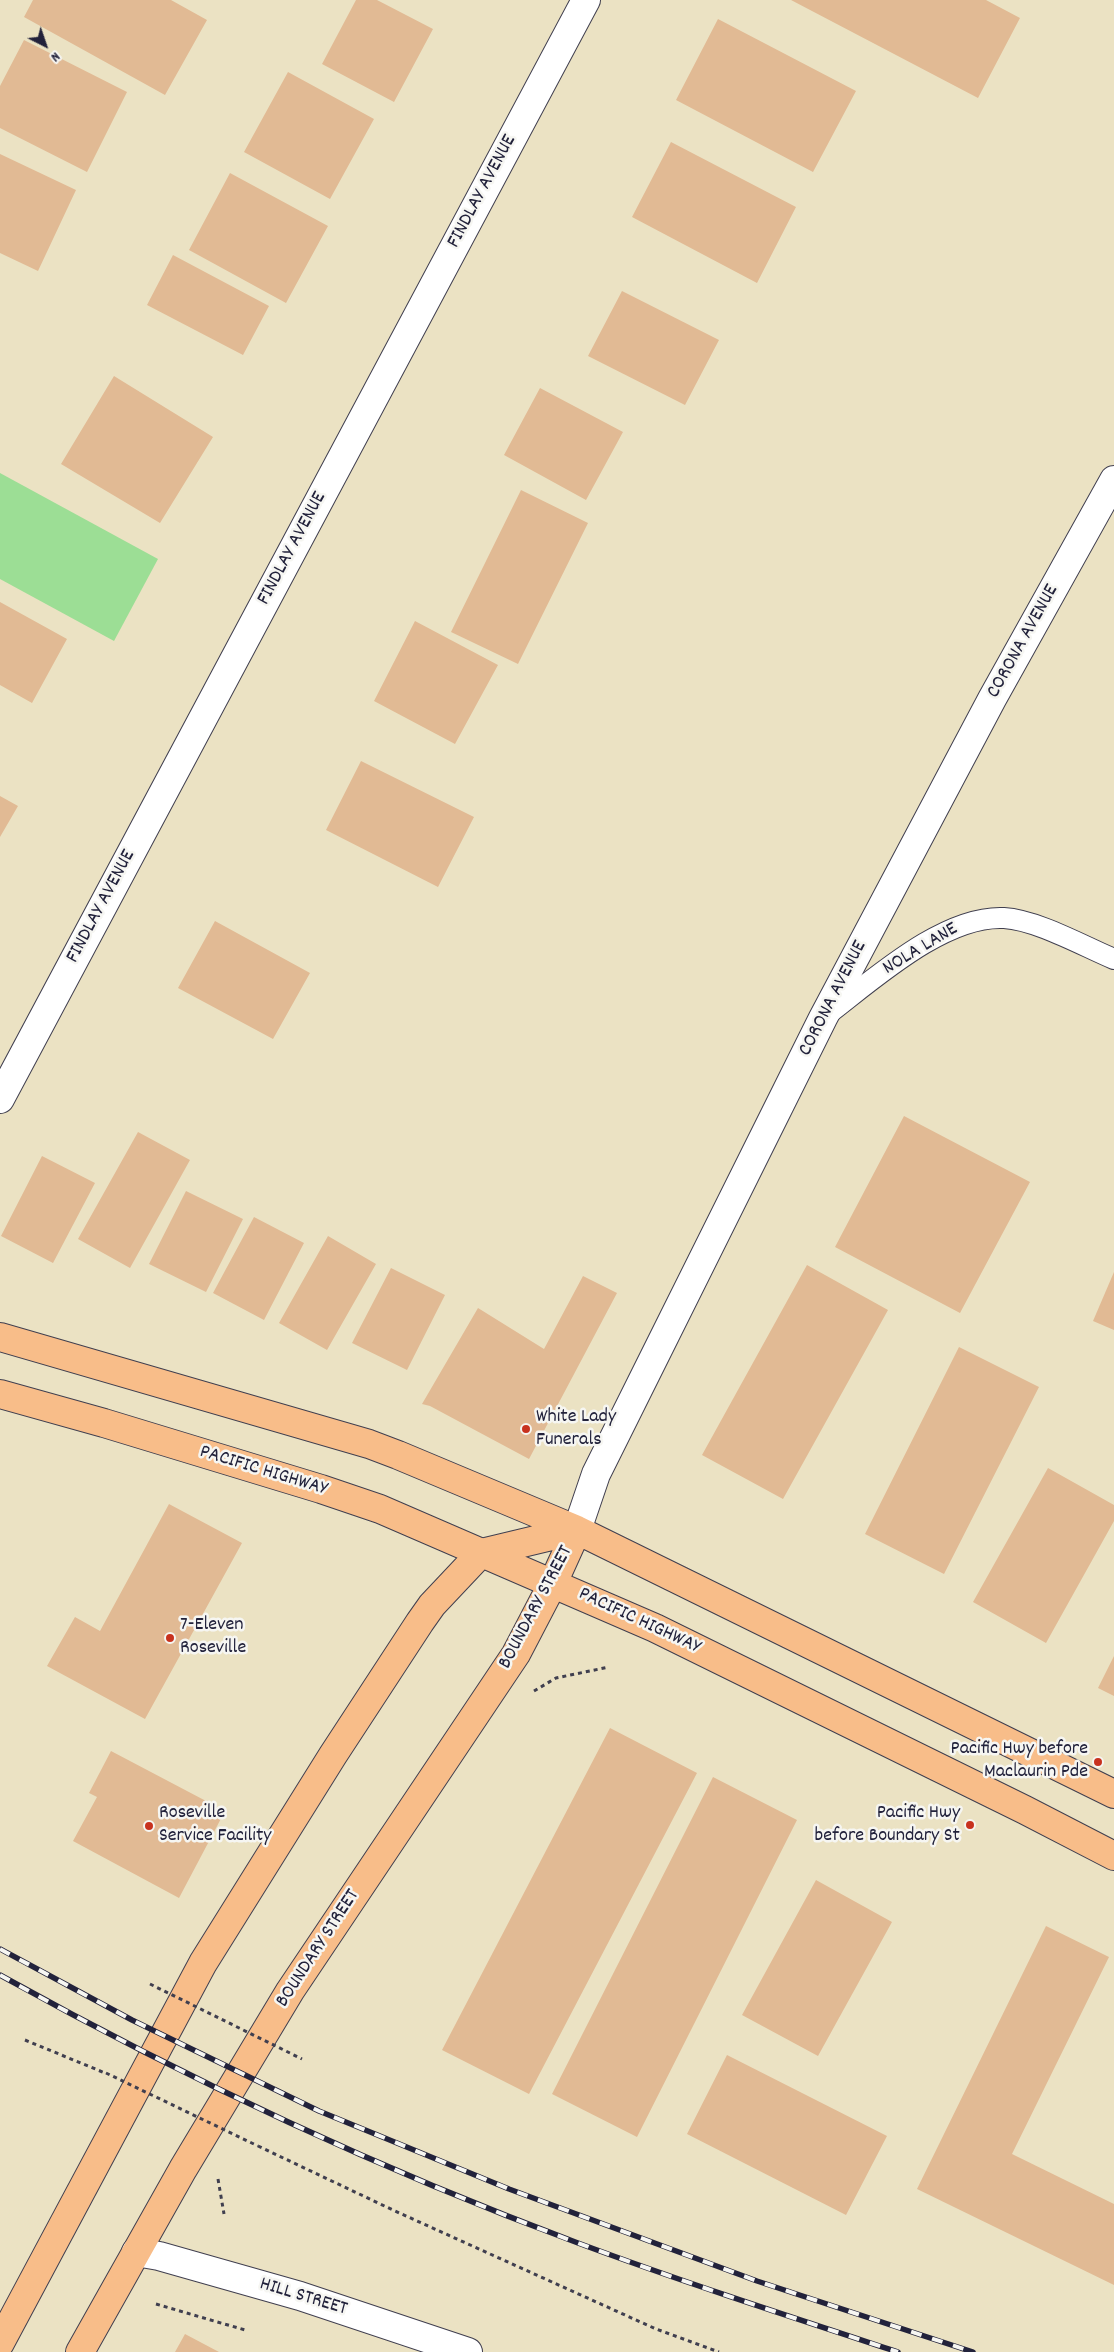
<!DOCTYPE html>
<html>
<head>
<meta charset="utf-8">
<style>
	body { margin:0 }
	#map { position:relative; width:1114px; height:2352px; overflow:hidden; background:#ebe2c3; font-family:Dekko,sans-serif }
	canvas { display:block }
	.north { position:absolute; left:20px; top:20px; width:50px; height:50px; -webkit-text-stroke:4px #f6f6f2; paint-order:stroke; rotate:139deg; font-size:14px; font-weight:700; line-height:20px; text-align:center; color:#22223b }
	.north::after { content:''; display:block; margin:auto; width:18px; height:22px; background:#22223b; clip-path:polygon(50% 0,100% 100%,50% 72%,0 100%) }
</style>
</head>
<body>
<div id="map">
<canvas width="1114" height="2352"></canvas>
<div class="north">N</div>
</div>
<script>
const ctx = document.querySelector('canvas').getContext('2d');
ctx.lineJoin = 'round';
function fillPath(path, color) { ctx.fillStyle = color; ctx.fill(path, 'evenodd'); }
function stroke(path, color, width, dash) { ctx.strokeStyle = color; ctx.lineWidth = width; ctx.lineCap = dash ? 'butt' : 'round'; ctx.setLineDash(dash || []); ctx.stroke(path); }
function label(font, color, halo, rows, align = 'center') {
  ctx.font = font + ' Dekko,sans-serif'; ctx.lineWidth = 5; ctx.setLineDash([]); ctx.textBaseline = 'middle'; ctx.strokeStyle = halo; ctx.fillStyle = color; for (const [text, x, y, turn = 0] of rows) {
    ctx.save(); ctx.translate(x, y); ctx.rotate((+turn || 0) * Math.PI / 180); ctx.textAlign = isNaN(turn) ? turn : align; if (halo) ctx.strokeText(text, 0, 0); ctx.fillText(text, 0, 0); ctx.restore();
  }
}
fillPath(new Path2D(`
	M0,473l158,86 -44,82 -114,-62z`), '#9cde95');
fillPath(new Path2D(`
	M33,0h138l36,20 -42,75 -141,-78z
	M356,0h21l56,29 -39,73 -72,-38z
	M791,0h195l34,18 -42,80z
	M718,19l138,72 -43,81 -137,-72z
	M24,40l103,52 -40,80 -87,-44v-42z
	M288,72l86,47 -44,80 -86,-47z
	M671,142l125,65 -39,76 -125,-66z
	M0,154l76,36 -38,81 -38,-18z
	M230,173l98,53 -42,77 -97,-53z
	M173,255l96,51 -26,49 -96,-50z
	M622,291l97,49 -34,65 -97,-49z
	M114,376l99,61 -53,86 -99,-59z
	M540,388l83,44 -37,68 -82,-45z
	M521,490l67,33 -70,141 -67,-32z
	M0,602l67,37 -35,64 -32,-18z
	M415,621l83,44 -43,79 -81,-43z
	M361,761l113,56 -36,70 -112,-57z
	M0,796l18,10 -18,31z
	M215,921l95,52 -37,66 -95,-51z
	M904,1116l126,66 -70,131 -125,-66z
	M138,1132l52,28 -60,108 -52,-29z
	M42,1156l53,27 -42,80 -52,-27z
	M186,1191l57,28 -37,73 -57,-28z
	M254,1217l50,26 -40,77 -51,-27z
	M328,1236l48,28 -49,86 -48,-27z
	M807,1265l81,45 -105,189 -81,-44z
	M391,1268l54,27 -38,75 -55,-27z
	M1114,1272v58l-21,-9z
	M583,1276l34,17 -88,166 -99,-53 -8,-2 56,-96 66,41z
	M959,1347l80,40 -95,187 -79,-40z
	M1048,1468l66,37v16l-68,122 -73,-41z
	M169,1504l73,39 -97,176 -98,-53 28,-49 25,14z
	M1114,1656v40l-16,-8z
	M610,1728l87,45 -168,321 -87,-44z
	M111,1751l114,60 -46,87 -106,-57 24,-44 -8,-4z
	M713,1777l84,43 -160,317 -85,-43z
	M816,1880l76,42 -74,134 -76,-41z
	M1046,1926l63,31 -97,197 102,50v81l-197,-96z
	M727,2055l160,81 -41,79 -159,-81z
	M185,2334l34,18h-44z`), '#e1ba94');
const service = new Path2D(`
	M828,1014c46,-35 116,-99 176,-96 33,2 79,28 110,41`);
const minor = new Path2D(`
	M0,1099l586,-1099
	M577,1530l19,-56 227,-456 169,-319 122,-219`);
const tertiary = new Path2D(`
	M136,2252l23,4 141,40 168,56`);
const trunk = new Path2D(`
	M0,1337l369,107 29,11 179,75 537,264
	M0,1394l104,29 217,66 59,20 275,119 370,182 89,46
	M0,2343l203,-380 130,-208 87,-133 12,-17 49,-52 96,-23
	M80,2352l103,-183 107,-178 226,-337 37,-71 24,-53`);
stroke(service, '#403f4f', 22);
stroke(minor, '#403f4f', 30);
stroke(tertiary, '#403f4f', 30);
stroke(trunk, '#403f4f', 30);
stroke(new Path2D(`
	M534,1691l22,-13 53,-11
	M25,2040l80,33
	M258,2146l137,65 261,118 63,23
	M218,2179l6,35
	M156,2304l89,26`), '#403f4f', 3, [4, 4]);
stroke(service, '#fff', 20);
stroke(minor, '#fff', 28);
stroke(tertiary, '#fff', 28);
stroke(trunk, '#f8bd89', 28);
const rail = new Path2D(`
	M0,1949l132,71 187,91 190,78 248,92 216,71
	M0,1975c185,103 379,194 578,268 105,39 213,74 320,109`);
stroke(rail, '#22223b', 5.5);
stroke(rail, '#f6f6f2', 4, [11]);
stroke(new Path2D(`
	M150,1984l152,75
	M106,2073l152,73`), '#403f4f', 3, [4, 4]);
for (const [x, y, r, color] of [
	[526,1429,5,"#c8321e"],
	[170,1638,5,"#c8321e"],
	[1098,1762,5,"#c8321e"],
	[970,1825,5,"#c8321e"],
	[149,1826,5,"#c8321e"]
]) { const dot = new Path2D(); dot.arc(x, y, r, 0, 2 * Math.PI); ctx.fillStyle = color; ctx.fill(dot); stroke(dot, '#f6f6f2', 2); }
label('20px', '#22223b', '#f6f6f2', [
	["FINDLAY AVENUE",483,192,-62],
	["FINDLAY AVENUE",293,549,-62],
	["CORONA AVENUE",1024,642,-61],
	["FINDLAY AVENUE",102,907,-62],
	["NOLA LANE",921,950,-31],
	["CORONA AVENUE",834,999,-63],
	["PACIFIC HIGHWAY",263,1472,17],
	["BOUNDARY STREET",537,1608,-62],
	["PACIFIC HIGHWAY",639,1622,25],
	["BOUNDARY STREET",319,1949,-57],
	["HILL STREET",303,2298,17]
]);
label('20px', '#22223b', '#f6f6f2', [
	["White Lady",536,1418],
	["Funerals",536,1441],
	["7-Eleven",180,1626],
	["Roseville",180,1649],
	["Pacific Hwy before",1088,1750,"right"],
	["Maclaurin Pde",1088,1773,"right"],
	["Roseville",159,1814],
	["Service Facility",159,1837],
	["Pacific Hwy",960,1814,"right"],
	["before Boundary St",960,1837,"right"]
], 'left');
</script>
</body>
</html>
